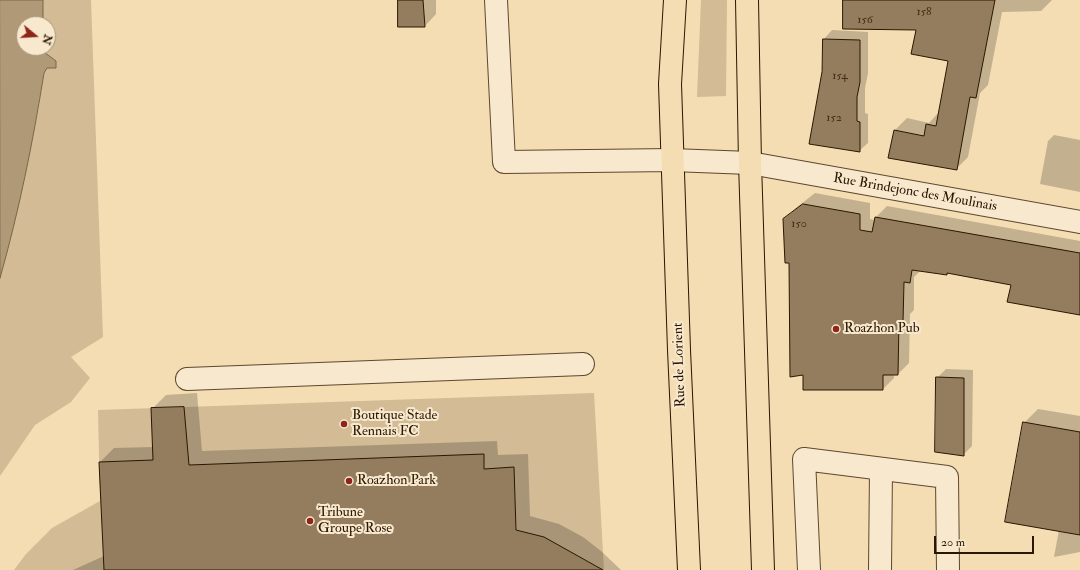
<!DOCTYPE html>
<html>
<head>
<meta charset="utf-8">
<style>
	body { margin:0 }
	#map { position:relative; width:1080px; height:570px; overflow:hidden; background:#f4dcb3; font-family:"IM FELL Double Pica",serif }
	canvas { display:block }
	.north { position:absolute; left:16px; top:16px; width:40px; height:40px; box-sizing:border-box; background:#f8e8ce; border:1px solid #a6947c; border-radius:50%; rotate:108deg; font-size:11px; font-weight:700; line-height:16px; text-align:center; color:#2a1701 }
	.north::after { content:''; display:block; margin:auto; width:14px; height:18px; background:#8f2418; clip-path:polygon(50% 0,100% 100%,50% 72%,0 100%) }
	.scale { position:absolute; left:934px; top:536px; width:100px; height:18px; box-sizing:border-box; border:2px solid #2a1701; border-top:0; padding-left:5px; font-size:12px; line-height:14px; white-space:nowrap; color:#2a1701; -webkit-text-stroke:3px #f8e8ce; paint-order:stroke }
</style>
</head>
<body>
<div id="map">
<canvas width="1080" height="570"></canvas>
<div class="north">N</div>
<div class="scale">20 m</div>
</div>
<script>
const ctx = document.querySelector('canvas').getContext('2d');
ctx.lineJoin = 'round';
function fillPath(path, color) { ctx.fillStyle = color; ctx.fill(path, 'evenodd'); }
function stroke(path, color, width, dash) { ctx.strokeStyle = color; ctx.lineWidth = width; ctx.lineCap = dash ? 'butt' : 'round'; ctx.setLineDash(dash || []); ctx.stroke(path); }
function label(font, color, halo, rows, align = 'center') {
  ctx.font = font + ' "IM FELL Double Pica",serif'; ctx.lineWidth = 4; ctx.setLineDash([]); ctx.textBaseline = 'middle'; ctx.strokeStyle = halo; ctx.fillStyle = color; for (const [text, x, y, turn = 0] of rows) {
    ctx.save(); ctx.translate(x, y); ctx.rotate((+turn || 0) * Math.PI / 180); ctx.textAlign = isNaN(turn) ? turn : align; if (halo) ctx.strokeText(text, 0, 0); ctx.fillText(text, 0, 0); ctx.restore();
  }
}
fillPath(new Path2D(`
	M43,0h48l12,337 -32,20 19,21 -19,24 -36,23 -35,51v-198l24,-100 14,-67 6,-38 3,-5h9v-7l-12,-9v-4h4v-24h-5z
	M701,0h26l-1,96 -29,1z
	M594,393l10,177h-590l12,-16 26,-26 48,-27 -2,-91z`), '#d2bb95');
const water = new Path2D(`
	M0,0h43v24h-19v24h20v4l12,9v7h-9l-3,5c-11,69 -25,138 -44,205z`);
fillPath(water, '#af9976');
stroke(water, '#7a6547', 1);
fillPath(new Path2D(`
	M399,0h37v14l-11,12z
	M844,0h208l-11,11 -39,1 -14,73 -8,8 -12,64 -12,12 -67,-12 6,-27 12,-12 22,5 10,-11 10,-52 -31,-31z
	M832,30l36,2v41l-3,15v25l3,1v29l-9,8 -35,-79v-33z
	M1054,135l26,5v52l-40,-8 8,-43z
	M815,193l55,10v16l5,1 1,-3 11,-11 193,35v73l-68,-29 -64,-12 -2,1 -25,-4 -7,7v33l-4,4 -1,49 -11,11h-4v4l-11,11 -79,-15 -20,-154 12,-12z
	M946,369l27,1 -1,76 -9,9 -26,-77z
	M197,393l5,58 295,-10 1,14 30,-1 2,62 29,8 24,13 18,14 20,19h-548l31,-14 -4,-94 14,-14 40,-1 -2,-38 14,-14z
	M1038,409l42,7v136l-26,5 5,-27 -35,-107z`), '#0003');
const building = new Path2D(`
	M398,0h25l2,27h-27z
	M843,0h152l-19,98 -6,-1 -13,73 -69,-12 6,-28 30,6 2,-12 10,2 12,-65 -37,-7 5,-24 -73,-1z
	M823,39l37,1v42l-3,15v24l3,1v30l-51,-8 13,-72z
	M803,204l57,10v16l12,2 3,-15 205,36v62l-73,-13 4,-17 -64,-12v2l-35,-5 -2,13 -6,-1 -1,40 -4,-1 -1,54h-15v15h-80v-15l-13,2 -1,-114h-4l-2,-44z
	M936,377l28,1v78l-29,-4z
	M184,407l5,58 295,-11v15l30,-2 2,63 28,7 59,33h-499l-5,-108 54,-2 -2,-52z
	M1023,422l57,10v103l-75,-13z`);
fillPath(building, '#937d5e');
stroke(building, '#2a1701', 1);
const minor = new Path2D(`
	M496,0l8,162 168,-2 78,3 330,59
	M187,379l396,-15
	M809,570l-5,-111 143,18 1,93
	M880,570l1,-101`);
const major = new Path2D(`
	M675,0l-5,84 9,266 10,220
	M747,0l3,163 13,407`);
stroke(minor, '#5c482e', 24);
stroke(major, '#2a1701', 24);
stroke(minor, '#f8e8ce', 22);
stroke(major, '#f4dcb3', 22);
for (const [x, y, r, color] of [
	[836,329,4,"#8f2418"],
	[344,424,4,"#8f2418"],
	[349,481,4,"#8f2418"],
	[310,521,4,"#8f2418"]
]) { const dot = new Path2D(); dot.arc(x, y, r, 0, 2 * Math.PI); ctx.fillStyle = color; ctx.fill(dot); stroke(dot, '#f8e8ce', 1.5); }
label('12px', '#443018', null, [
	["158",924,12],
	["156",865,20],
	["154",840,76],
	["152",834,118],
	["150",799,224]
]);
label('14px', '#2a1701', '#f8e8ce', [
	["Rue Brindejonc des Moulinais",915,193,10],
	["Rue de Lorient",680,365,-92]
]);
label('14px', '#2a1701', '#f8e8ce', [
	["Roazhon Pub",844,329],
	["Boutique Stade",352,416],
	["Rennais FC",352,432],
	["Roazhon Park",357,481],
	["Tribune",318,513],
	["Groupe Rose",318,529]
], 'left');
</script>
</body>
</html>
